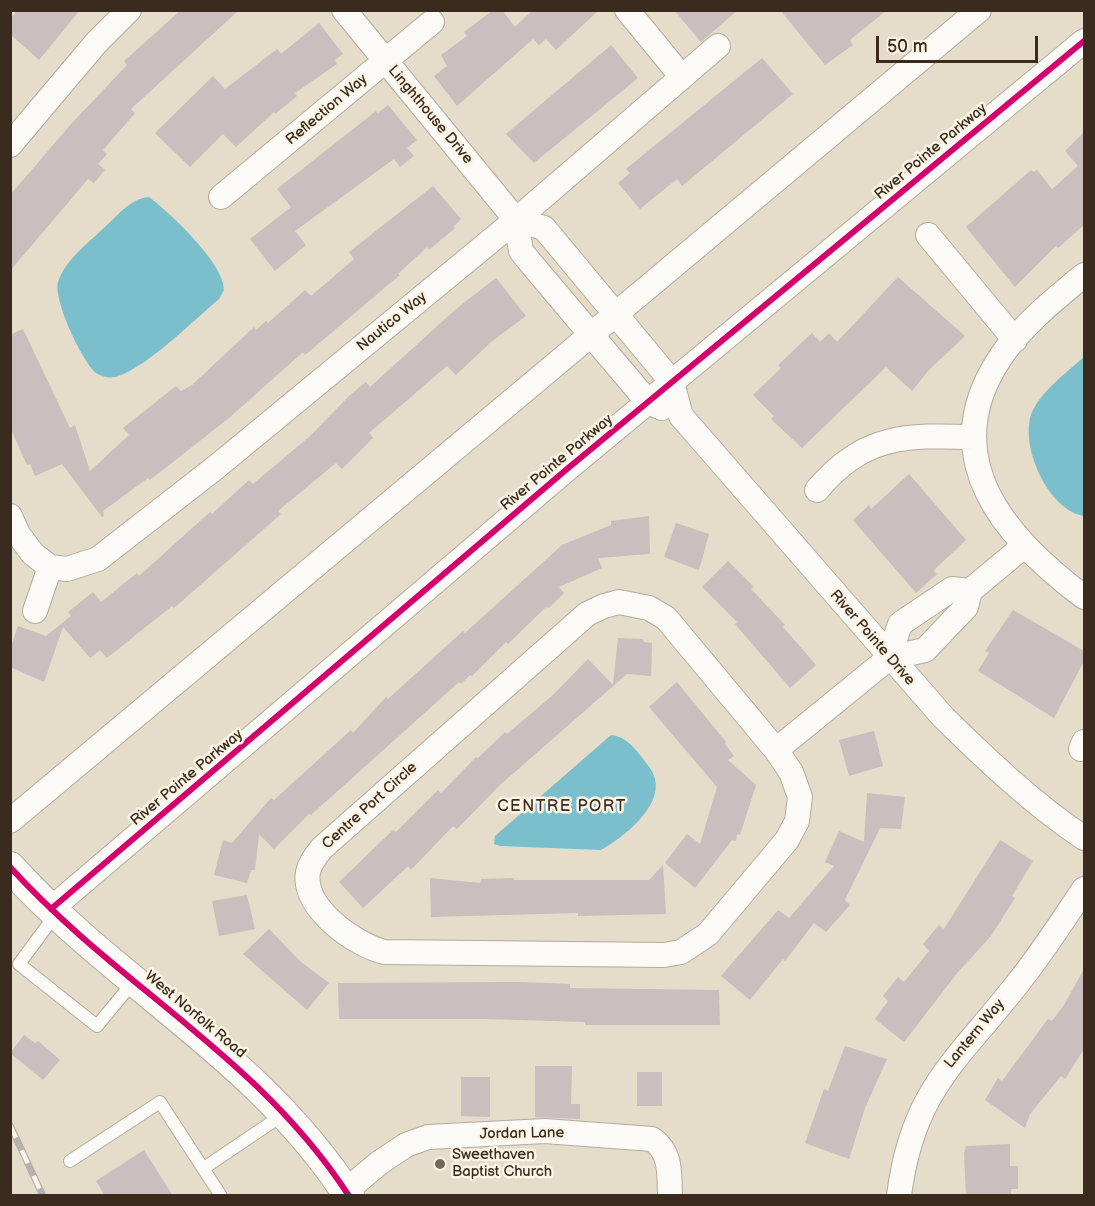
<!DOCTYPE html>
<html>
<head>
<meta charset="utf-8">
<style>
	body { margin:0 }
	#map { position:relative; width:1095px; height:1206px; overflow:hidden; background:#e5dcc9; font-family:"Balsamiq Sans",sans-serif }
	canvas { display:block }
	.frame { position:absolute; inset:0; border:12px solid #3b2a1e; pointer-events:none }
	.scale { position:absolute; left:876px; top:36px; width:162px; height:27px; box-sizing:border-box; border:3px solid #3b2a1e; border-top:0; padding-left:8px; font-size:18px; line-height:21px; white-space:nowrap; color:#3b2a1e; -webkit-text-stroke:4px #fcf5e5; paint-order:stroke }
</style>
</head>
<body>
<div id="map">
<canvas width="1095" height="1206"></canvas>
<div class="frame"></div>
<div class="scale">50 m</div>
</div>
<script>
const ctx = document.querySelector('canvas').getContext('2d');
ctx.lineJoin = 'round';
function fillPath(path, color) { ctx.fillStyle = color; ctx.fill(path, 'evenodd'); }
function stroke(path, color, width, dash) { ctx.strokeStyle = color; ctx.lineWidth = width; ctx.lineCap = dash ? 'butt' : 'round'; ctx.setLineDash(dash || []); ctx.stroke(path); }
function label(font, color, halo, rows, align = 'center') {
  ctx.font = font + ' "Balsamiq Sans",sans-serif'; ctx.lineWidth = 5; ctx.setLineDash([]); ctx.textBaseline = 'middle'; ctx.strokeStyle = halo; ctx.fillStyle = color; for (const [text, x, y, turn = 0] of rows) {
    ctx.save(); ctx.translate(x, y); ctx.rotate((+turn || 0) * Math.PI / 180); ctx.textAlign = isNaN(turn) ? turn : align; if (halo) ctx.strokeText(text, 0, 0); ctx.fillText(text, 0, 0); ctx.restore();
  }
}
fillPath(new Path2D(`
	M149,197c21,16 75,66 75,93l-5,9c-25,21 -72,68 -101,77 -7,3 -16,1 -22,-3 -14,-12 -43,-73 -38,-91 7,-22 30,-39 47,-55 13,-12 25,-28 44,-30z
	M1084,357v159c-36,-5 -67,-74 -51,-106 10,-20 34,-38 51,-53z
	M611,735c13,1 21,10 29,20 6,8 13,15 15,24 7,29 -33,59 -54,71l-101,-4 -6,-2 1,-8 8,-7z`), '#7bbfcc');
fillPath(new Path2D(`
	M18,10h62l-41,50 -29,-26v-15z
	M181,10h58l-108,99 4,4 -32,37 4,4 -9,10 7,6 -11,13 -6,-4 -78,92v-76l62,-72 55,-58 -3,-4z
	M493,10h9l13,17 18,-17h66l-43,40 -10,-11 -7,6 -6,-6 -76,67 -23,-30 13,-10 -6,-11 26,-19 -3,-4z
	M674,10h64l-37,32z
	M780,10h107l-37,30 3,5 -28,20z
	M319,23l24,31 -8,6 2,4 -42,29 2,3 -22,18 -1,-2 -38,35 -13,-13 -33,33 -35,-34 58,-57 12,13 52,-40 4,5z
	M611,45l27,33 -104,85 -28,-29z
	M762,58l31,36 -111,92 -5,-7 -37,30 -22,-26 12,-10 -4,-4z
	M388,105l29,35 -10,8 7,8 -14,11 -6,-8 -99,72 11,14 -31,26 -25,-32 41,-32 -14,-18 99,-78 2,2z
	M1084,132v93l-26,23 -2,-2 -41,41 -49,-60 65,-57 3,2 3,-2 15,19 26,-23 -13,-15z
	M433,186l28,33 -8,8 2,1 -26,22 -2,-3 -29,27 2,1 -95,80 -2,-3 -74,66 -79,62 -2,-2 -45,33 1,5 -2,1 -40,-53 -27,12 -5,-12 -3,1 -17,-38v-92l13,-6 47,99 5,-3 15,46 39,-36 -6,-7 53,-42 5,5 11,-6 62,-58 2,3 10,-9 2,2 37,-33 6,6 43,-37 -5,-7z
	M898,277l67,59 -36,34 -17,21 -26,-24 -84,81 -31,-29 3,-3 -21,-21 28,-27 -3,-3 34,-32 8,9 9,-9 8,9z
	M496,278l30,38 -35,26 -35,33 -9,-9 -78,67 4,5 -31,31 -6,-6 -58,48 3,3 -107,94 -2,-2 -65,52 -7,-8 -10,8 -27,-31 -19,55 -34,-15v-18l8,-23 28,10 25,-20 -3,-4 25,-20 8,10 36,-29 2,3 71,-64 2,2 37,-34 4,4 57,-48 39,-40 17,-14 4,5 86,-78z
	M909,474l57,66 -33,31 4,3 -21,19 -63,-73 16,-15 2,4z
	M649,516l1,38 -52,4 4,10 -43,19 5,6 -15,15 -3,-1 -38,37 -2,-2 -34,34 -2,-1 -9,9 -2,-2 -148,133 -2,-1 -35,35 -15,-15 -4,36h-4l-4,13 -33,-8 9,-35 9,3 39,-45 3,2 77,-70 2,3 33,-36 2,2 75,-68 2,2 97,-88 49,-20v-4z
	M676,523l33,11 -10,36 -35,-13z
	M728,561l26,26 -3,2 34,36 -2,2 33,38 -26,23 -55,-64 2,-2 -35,-35z
	M1013,610l71,41v10l-30,57 -76,-47 11,-18 -4,-2z
	M618,638l25,1 1,3 8,1 -1,33 -24,-2 -126,110 -44,45 -4,-3 -42,44 -3,-4 -45,42 -24,-26 54,-52 3,2 42,-42 3,3 35,-36 2,1 27,-26 2,2 46,-39 35,-36 25,26z
	M677,682l49,60 -1,2 9,12 -6,4 28,25 -16,50 -3,-1 -1,7 -4,-1 -37,48 -30,-25 22,-29 13,10 17,-57 -68,-80z
	M874,731l9,35 -34,10 -10,-36z
	M867,793l38,4 -4,32 -21,-1 -35,72 5,5 -24,27 -12,-9 -29,38 -2,-2 -33,41 -29,-24 57,-66 11,8 45,-52 -9,-4 14,-31 25,11z
	M1000,840l33,21 -21,35 3,2 -24,38 -33,36 -54,70 -29,-23 13,-18 -5,-5 15,-19 6,5 25,-31 -6,-7 16,-19 5,4z
	M663,865l3,49 -88,2v-3l-147,4 -1,-39 50,5 1,-4 33,-1v2h135z
	M247,895l8,34 -36,7 -7,-35z
	M269,929l32,33 28,21 -22,27 -64,-56z
	M1084,969v80l-19,30 -4,-3 -31,38 -5,14 -40,-28 13,-22 4,3 46,-62 4,2 12,-16z
	M520,982l50,2v4l149,2 1,35h-135v-3l-100,-3h-146l-1,-36z
	M24,1035l11,8 3,-2 22,19 -17,20 -33,-27z
	M845,1046l42,13 -22,49 -16,51 -44,-16 19,-54 4,2z
	M535,1066h37l-1,38h9v15l-45,-2z
	M637,1072h25v34h-25z
	M461,1077h29v40l-29,-1z
	M1010,1144v22h8v23h-7v7h-45l-2,-43 2,-7z
	M144,1150l29,46h-68l-9,-15z`), '#cabebe');
const service = new Path2D(`
	M56,914l-37,50 78,62 37,-45
	M70,1161l90,-59 61,94
	M204,1168l80,-54`);
const minor = new Path2D(`
	M344,10l172,210 5,31 8,10 119,141 14,6
	M627,10l55,67
	M10,145l86,-102 33,-33
	M221,197l211,-175
	M516,220l28,8 128,154 9,34 262,301c44,43 90,87 141,121
	M928,235l87,105
	M1084,275c-29,24 -63,51 -84,83 -66,100 5,180 84,239
	M817,490c47,-56 89,-55 157,-53
	M10,516l8,18 15,20 17,13 17,2 31,-10 117,-91 301,-248 202,-174
	M619,602l30,6 17,10 110,132 15,22 9,25 -3,24 -10,19 -79,94 -27,18 -17,3 -280,-3c-30,-8 -82,-44 -76,-80 2,-9 8,-17 14,-24l265,-234 17,-8z
	M35,611l15,-44
	M889,658l11,-34 52,-35 18,2
	M1081,749l3,-7
	M776,750l113,-92 36,-8 41,-43 4,-16 55,-46
	M10,821l969,-811
	M51,909l516,-440 517,-428
	M346,1191l33,-28 27,-18 22,-8 117,-6 107,8c20,14 17,35 18,57
	M899,1196c13,-106 59,-136 119,-213 24,-30 45,-63 66,-94`);
const tertiary = new Path2D(`
	M10,867c109,120 248,189 339,329`);
stroke(service, '#b2ab9e', 14);
stroke(minor, '#b2ab9e', 26);
stroke(tertiary, '#b2ab9e', 32);
stroke(service, '#fbfaf7', 12);
stroke(minor, '#fbfaf7', 24);
stroke(tertiary, '#fbfaf7', 30);
const rail = new Path2D(`
	M10,1125l33,71`);
stroke(rail, '#b5b2ae', 7);
stroke(rail, '#fcf5e5', 4.5, [14]);
stroke(new Path2D(`
	M10,867c109,120 248,189 339,329
	M51,909l516,-440 517,-428`), '#d6006c', 6);
for (const [x, y, r, color] of [
	[440,1164,6,"#76685a"]
]) { const dot = new Path2D(); dot.arc(x, y, r, 0, 2 * Math.PI); ctx.fillStyle = color; ctx.fill(dot); stroke(dot, '#fcf5e5', 2); }
label('15px', '#3b2a1e', '#fcf5e5', [
	["Reflection Way",327,110,-40],
	["Linghthouse Drive",430,115,50],
	["River Pointe Parkway",931,152,-40],
	["Nautico Way",392,322,-39],
	["River Pointe Parkway",557,463,-40],
	["River Pointe Drive",872,638,49],
	["River Pointe Parkway",187,778,-40],
	["Centre Port Circle",370,806,-42],
	["West Norfolk Road",195,1015,40],
	["Lantern Way",975,1034,-50],
	["Jordan Lane",522,1134,-1]
]);
label('15px', '#3b2a1e', '#fcf5e5', [
	["Sweethaven",452,1155],
	["Baptist Church",452,1172]
], 'left');
ctx.letterSpacing = '1.5px';
label('16px', '#3b2a1e', '#fcf5e5', [
	["CENTRE PORT",562,807]
]);
ctx.letterSpacing = '0px';
</script>
</body>
</html>
